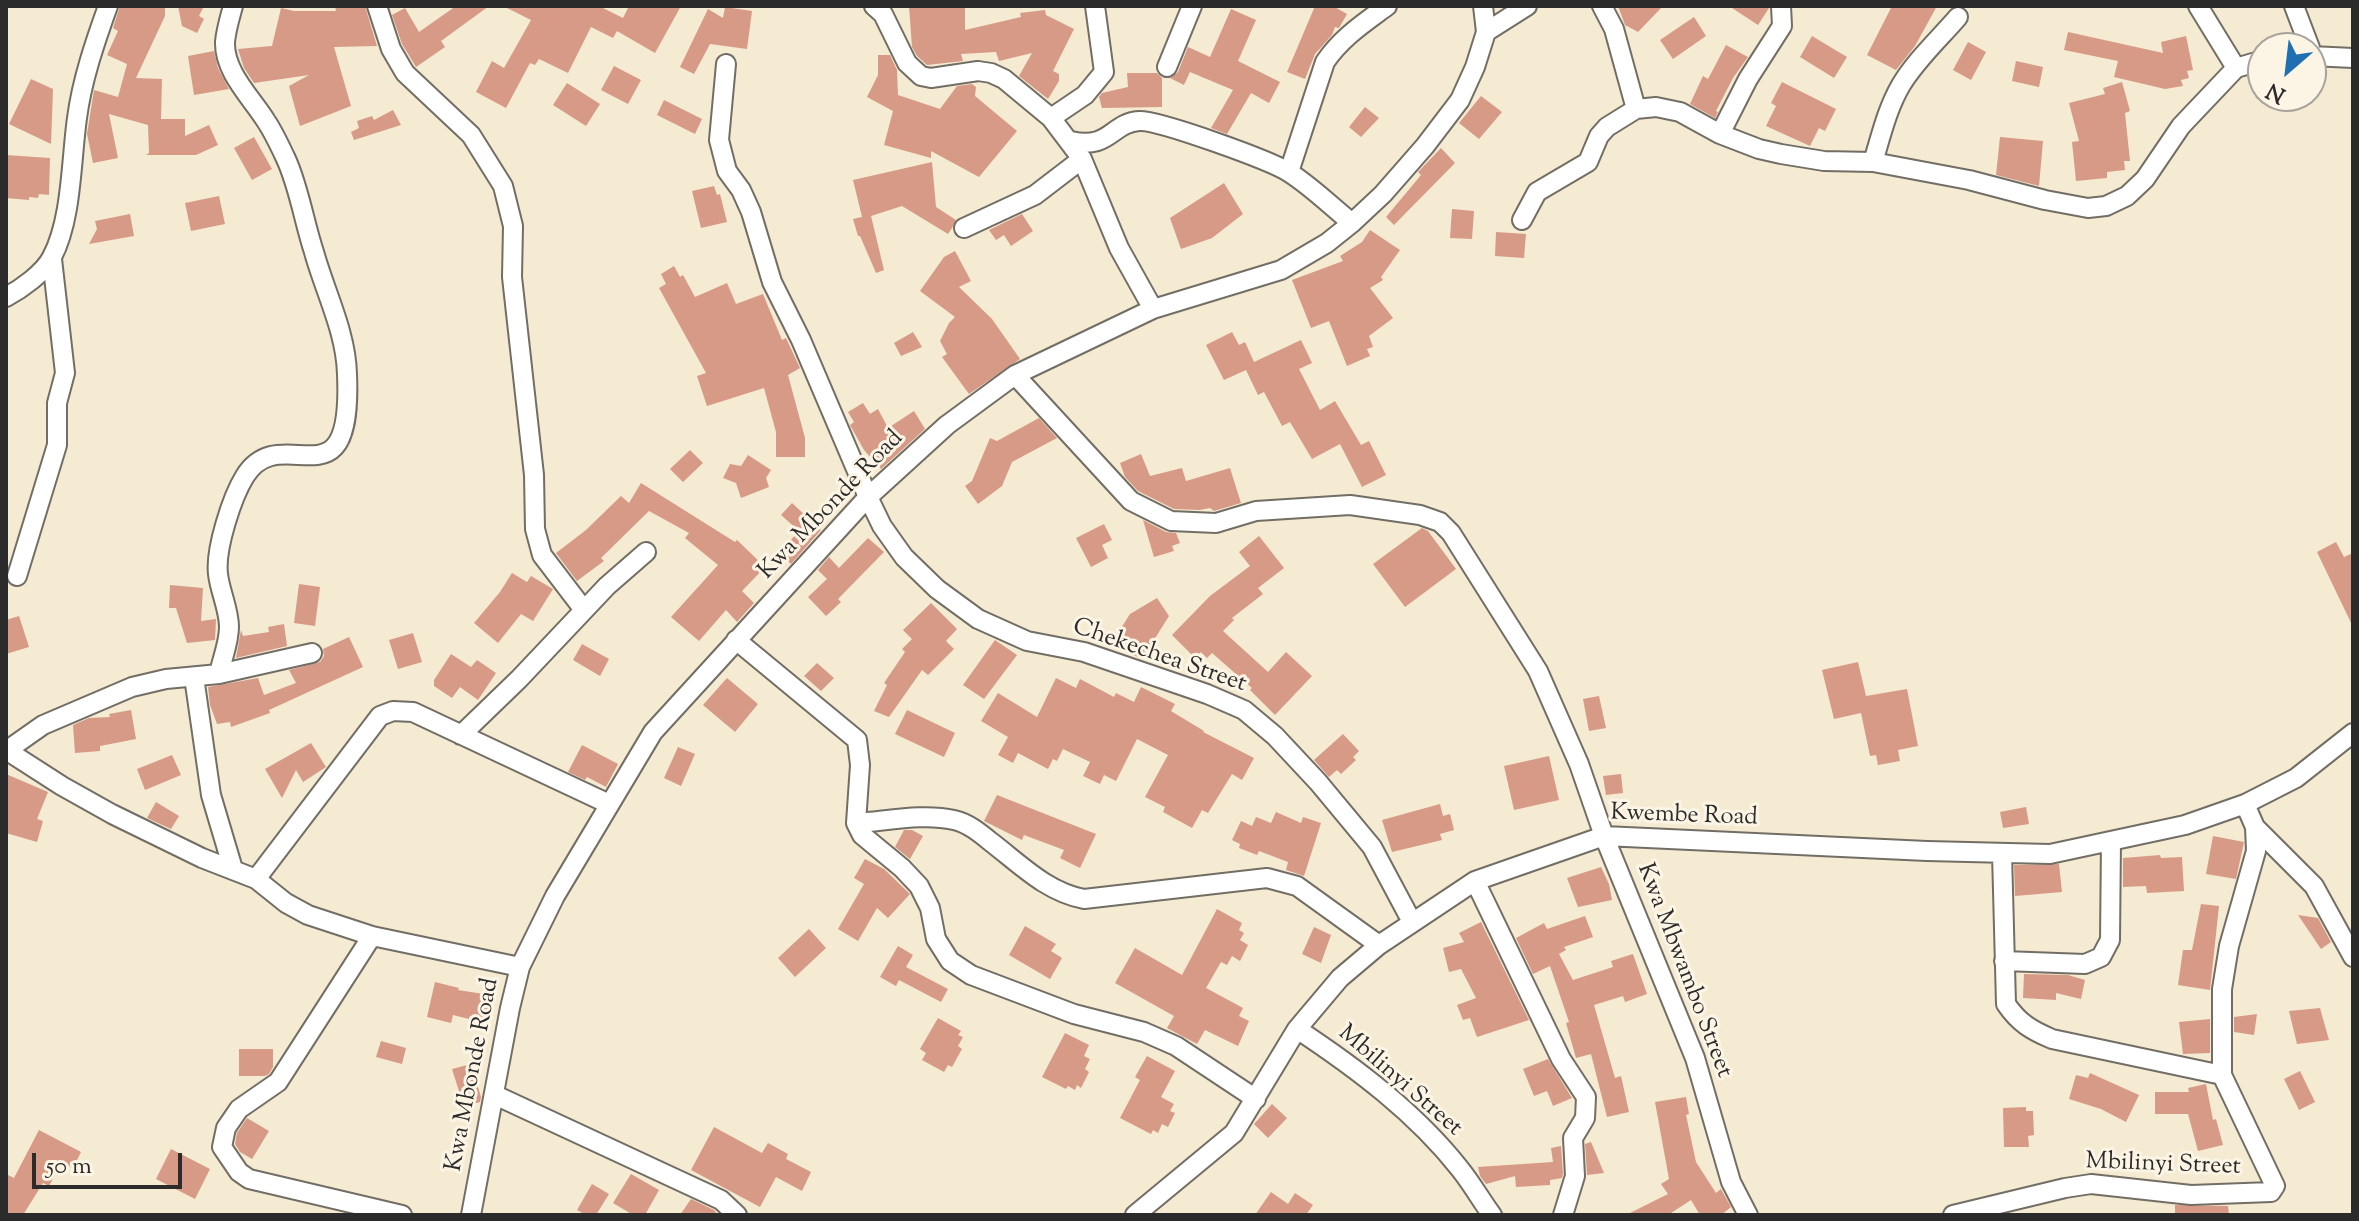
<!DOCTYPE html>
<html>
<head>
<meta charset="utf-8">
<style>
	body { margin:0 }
	#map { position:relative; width:2359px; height:1221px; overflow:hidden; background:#f5ead2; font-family:"Sorts Mill Goudy",serif }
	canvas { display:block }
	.frame { position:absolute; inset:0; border:8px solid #2b2b2b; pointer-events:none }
	.north { position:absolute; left:2247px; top:32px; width:80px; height:80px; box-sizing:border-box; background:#fcf5e5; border:2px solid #a8a49b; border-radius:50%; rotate:208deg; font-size:22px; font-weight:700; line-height:32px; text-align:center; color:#2b2b2b }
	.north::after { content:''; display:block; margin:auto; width:28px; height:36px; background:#1f6fb2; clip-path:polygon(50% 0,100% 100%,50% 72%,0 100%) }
	.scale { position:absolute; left:32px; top:1153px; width:150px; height:36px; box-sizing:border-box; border:4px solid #2b2b2b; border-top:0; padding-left:10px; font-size:24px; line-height:28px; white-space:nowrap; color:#2b2b2b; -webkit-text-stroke:6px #fcf5e5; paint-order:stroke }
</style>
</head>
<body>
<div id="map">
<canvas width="2359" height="1221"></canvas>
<div class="frame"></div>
<div class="north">N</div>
<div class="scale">50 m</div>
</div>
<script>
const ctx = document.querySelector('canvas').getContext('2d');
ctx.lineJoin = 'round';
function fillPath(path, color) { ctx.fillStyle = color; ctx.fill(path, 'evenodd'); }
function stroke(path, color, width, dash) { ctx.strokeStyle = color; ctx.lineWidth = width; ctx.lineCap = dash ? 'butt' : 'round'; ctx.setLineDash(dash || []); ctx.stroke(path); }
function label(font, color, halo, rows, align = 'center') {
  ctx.font = font + ' "Sorts Mill Goudy",serif'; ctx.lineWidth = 6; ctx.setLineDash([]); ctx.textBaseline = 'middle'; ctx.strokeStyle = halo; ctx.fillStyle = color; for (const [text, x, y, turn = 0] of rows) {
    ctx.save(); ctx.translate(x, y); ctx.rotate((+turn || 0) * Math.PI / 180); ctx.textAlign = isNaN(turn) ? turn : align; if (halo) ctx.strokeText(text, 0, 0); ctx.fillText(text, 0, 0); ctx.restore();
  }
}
fillPath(new Path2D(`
	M120,6h45v10l-29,62 26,1 -1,40h24v17l24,-11 9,20 -22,10h-50l3,-2 -1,-28 -39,-11 9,44 -25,5 -6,-29 7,-44 24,7 9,-33 -20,-9 11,-24 -5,-3z
	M178,6h26l-5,10 5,3 -7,14 -15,-7z
	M335,6h30l12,40 -43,1 17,59 -51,20 -11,-40 20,-11 -55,8 -10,-15 -6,-19 34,-3 9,-38 13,3h42z
	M456,6h33l-48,35 4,6 -29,20 -14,-23 -10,-29 13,-7 14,24z
	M503,6h96l24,12 6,-12h52l-26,47 -38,-22 -4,7 -22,-11 -23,46 -29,-14 -4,6 -5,-2 -24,45 -30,-16 16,-31 12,7 27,-48z
	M909,6h56v24l56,-13 -1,-4 25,-3 1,5 28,14 -21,42 6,3v7l-11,18 -29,-23 13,-23 -33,8 -3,-9 -35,2 2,7 -36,4 -10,-9 -5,-9z
	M1315,6h18l14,8 -8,14 -4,-1 -3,8 -17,19 -10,25 -18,-7z
	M1618,6h45l-25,26 -13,-7z
	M1729,6h40v2l-11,17z
	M1892,6h45l-22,40 -19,24 -29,-15z
	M725,7l27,4 -5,38 -37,-5 -16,30 -14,-7 28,-58 15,9z
	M1231,9l25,11 -18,41 42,21 -11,21 -18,-10 -24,41 -16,-6 22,-38 -43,-18 -6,13 -14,-7 8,-6 10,-25 22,10z
	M1694,17l12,19 -33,23 -13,-19z
	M2068,32l95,21 -2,-11 25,-6 7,34 -6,1 2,7 -8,2 2,6 -18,3 -51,-12 4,-16 -54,-11z
	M1812,36l35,21 -13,21 -34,-21z
	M1968,42l18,10 -15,28 -18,-10z
	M1726,45l22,12 -15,21 -17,33 2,1 -3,6 -25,-14 13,-28 5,3z
	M214,51l4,17 11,21 -35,6 -6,-39z
	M878,55h12l7,15 1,25 42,14 17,-23 15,-2 4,3 -1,9 42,35 -38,46 -48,-26v7l-47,-13 9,-34 -26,-14 11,-22z
	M2016,61l27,6 -4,20 -27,-6z
	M614,66l27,14 -13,24 -27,-14z
	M1127,73h30l5,5v29l-60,1 -3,-11 3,-4 26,-6z
	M31,79l22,10 -2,55 -42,-20z
	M1782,82l54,27 -11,22 -6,-3 -9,18 -44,-20 10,-20 -5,-3z
	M2122,82l8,29 -5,2 5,48h-6l1,9 -18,2v6l-31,3 -4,-39 7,-1 -10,-38 36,-9 -2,-6z
	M567,83l33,21 -14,22 -33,-21z
	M1481,96l21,16 -23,27 -20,-16z
	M664,100l38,19 -7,15 -38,-19z
	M1365,107l14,11 -18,19 -12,-10z
	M393,110l8,15 -47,15 -3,-8 8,-4 -2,-7 15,-5 2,4z
	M254,137l18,32 -20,11 -18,-32z
	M2000,137l43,4 -4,45 -43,-11z
	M1441,148l14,15 -61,62 -8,-8 35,-42 -3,-3z
	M6,155l44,3 -1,37 -10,-1 -1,4 -9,-1v3l-23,-2z
	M932,162l4,45 20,13 -4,8 -4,6 -46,-28 -31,10 13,54 -8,3 -16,-37h-2l-5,-17 9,-2 -9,-37z
	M1224,183l19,31 -31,24 -31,11 -11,-31z
	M714,186l3,9 3,-1 7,28 -26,6 -9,-37z
	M219,196l6,28 -34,7 -6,-28z
	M1452,209l22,2 -2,28 -22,-1z
	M130,214l4,22 -45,8 8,-15 -2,-8z
	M1022,214l11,17 -22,15 -7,-11 -8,5 -7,-10z
	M1370,230l30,20 -19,27 2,3 -13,8 23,30 -24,18 4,11 -6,2 3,7 -23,10 -18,-45 -18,7 -19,-48 51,-19 -3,-5 22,-14z
	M1496,232l30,2 -2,24 -29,-2z
	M955,251l16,30 -12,6 33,32 28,40 -51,35 -27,-37 5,-3 -7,-13 9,-18 6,-6 -35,-26 24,-34z
	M674,266l6,11 3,-2 12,22 32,-14 9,21 27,-10 19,46 4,-2 14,30 -12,7 17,63v19h-29v-25l-12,-44 -57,18 -10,-30 9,-3 -47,-85 7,-4 -5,-10z
	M913,332l9,15 -21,9 -7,-13z
	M1232,332l7,13 6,-3 9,20 47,-22 11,23 -13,6 21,41 15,-9 26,44 8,-4 17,34 -24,12 -22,-43 -28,15 -22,-37 -8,4 -18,-34 -6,3 -12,-25 -22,10 -18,-35z
	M863,403l7,11 8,-5 10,19 26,-17 11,18 -44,40 -17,-19 -14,-25 4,-3 -6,-10z
	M1039,418l18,20 -45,24 -10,24 -24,18 -13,-18 7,-5 18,-43 7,3z
	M690,450l13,13 -20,19 -13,-13z
	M1141,454l9,22 32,-8 4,13 44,-13 11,35 -27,8 -4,-3 -10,2 -26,-1 -36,-18 -13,-14 -5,-14z
	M748,455l23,15 -5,8 3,9 -28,11 -5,-15 -13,-5 7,-14 11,2z
	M641,483l94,59 2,-2 28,27 -23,24 12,12 -17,19 -11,-12 -27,31 -28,-24 47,-52 -33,-27 4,-5 -40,-22 -48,47 3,3 -27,20 -21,-28 30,-23 35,-34 8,7z
	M792,503l29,27 -30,34 -12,-11 20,-22 -18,-16z
	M1143,520l23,12 10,1 4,10 -8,3 2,5 -20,6z
	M1104,524l8,16 -10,5 6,13 -17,9 -15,-29z
	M1422,528l6,3 28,38 -51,38 -32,-43z
	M1259,536l25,32 -26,20 5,6 -31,24 2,2 -11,11 45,41 18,-20 26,24 -37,39 -25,-25 2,-2 -40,-35 -5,5 -6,-6 -6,6 -23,-23 38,-39 40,-30 -11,-14z
	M868,538l16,14 -46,47 3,3 -15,14 -18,-19 19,-18 -9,-9 11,-13 10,11z
	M2336,542l8,15 9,-4v74l-36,-75z
	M512,573l15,9 4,-6 22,13 -20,32 -12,-7 -23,29 -24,-20 26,-31z
	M299,584l21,3 -5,39 -21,-3z
	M170,585l33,3 -2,33 15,-2 -1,21 -28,3 -11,-35h-7z
	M1157,598l12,18 -27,43 -31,-15 19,-30z
	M931,603l26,26 -11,12 8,8 -26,26 -6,-5 -33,47 -15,-6 13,-26 -3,-2 21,-31 -3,-3 10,-10 -9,-9z
	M19,616l10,31 -23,7v-34z
	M284,624l3,22 -51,12 5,-28 2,6 26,-4 -1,-5z
	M413,633l9,29 -24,7 -9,-29z
	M349,637l14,30 -94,43 1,3 -39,14 -1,-5 -13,2 -7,-19 -2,-18 50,-9 6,17 32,-12 -7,-13 31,-8 4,-6 -1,-7z
	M995,640l22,15 -33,44 -21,-14z
	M582,644l27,15 -9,17 -27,-16z
	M451,654l20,13 6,-7 19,13 -18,27 -18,-13 -8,11 -18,-12v-6z
	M1858,662l8,34 41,-7 11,57 -20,4 2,11 -22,4 -2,-10 -6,1 -9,-43 -27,6 -12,-49z
	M817,663l17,15 -13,13 -17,-15z
	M727,678l31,26 -23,28 -32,-27z
	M1056,678l20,10 4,-9 34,18 2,-4 18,9 7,-15 34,17 -4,7 33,20 -1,1 51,26 -12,22 -10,-6 -24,39 -6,-3 -10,18 -29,-16 2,-5 -20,-10 23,-42 -31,-16 -21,42 -12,-6 -4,9 -17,-8 7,-14 -27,-13 -6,12 -4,-2 -5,10 -30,-16 -5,10 -15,-8 10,-18 -27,-16 17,-28 39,24z
	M1599,696l7,32 -17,3 -6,-32z
	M131,710l5,29 -36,7v5l-25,2 -2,-28 16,-7 21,-1 -1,-3z
	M907,710l48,23 -11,24 -49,-23z
	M1343,734l16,17 -6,6 3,3 -15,14 -4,-4 -8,7 -15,-17z
	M311,743l15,24 -23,15 -7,-12 -14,28 -17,-29z
	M582,745l36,19 -12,23 -19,-10 -2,3 -17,-8z
	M678,747l17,7 -14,32 -17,-8z
	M172,755l9,20 -36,15 -8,-21z
	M1549,756l10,44 -45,10 -10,-44z
	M6,774l42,18 -11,27 6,2 -6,21 -31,-9z
	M1621,774l2,19 -17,2 -3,-19z
	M997,795l99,39 -16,34 -20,-10 4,-8 -40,-15 -2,5 -38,-19z
	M156,802l23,14 -8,13 -24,-11z
	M1440,804l3,12 7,-2 4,16 -14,4 2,6 -50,12 -10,-32z
	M2026,807l3,17 -26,4 -3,-16z
	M1276,812l25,11 2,-6 18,6 -17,53 -18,-6 2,-8 -29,-11 -2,4 -18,-7 1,-4 -8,-4 9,-19 11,5 4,-9 15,6z
	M904,830h8l11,6 -13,23 -15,-12z
	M2213,836l31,6 -8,37 -30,-5z
	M2160,855l1,3 21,-1 2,34 -37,2 -1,-7 -23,1v-29z
	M865,859l19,10 26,25 -22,24 -11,-10 -19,33 -20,-12 26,-45 -10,-6z
	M2059,864l3,28 -47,4 -1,-31z
	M1601,867l8,17 3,16 -34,7 -11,-29z
	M2201,904l18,2 -9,84 -32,-5 5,-35h9z
	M1217,909l25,14 -3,7 5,3 -4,7 8,5 -8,16 -8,-5 -5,9 -6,-3 -15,26 37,20 -4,8 10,5 -11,25 -33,-16 -8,14 -30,-16 7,-12 -59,-33 20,-35 47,27z
	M2298,915l20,3 13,24 -10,7z
	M1585,916l8,21 -29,10 2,3 -7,4 14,26 40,-13 -2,-6 22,-7 14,40 -22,8 -2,-6 -29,9 21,73 6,-2 8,36 -22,5 -16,-63 -15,4 -10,-35 3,-1 -19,-56 -17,8 -17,-36 28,-15 3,6z
	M1481,922l48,98 -52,17 -7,-19 -7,2 -6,-15 19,-7 -15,-29 -12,3 -6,-24 21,-6 -5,-9z
	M1025,926l31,18 -5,7 11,7 -12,21 -41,-24z
	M1314,927l17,8 -10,28 -19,-9z
	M809,929l17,19 -31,29 -17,-19z
	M898,946l15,9 -7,12 42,22 -7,13 -42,-22 -3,6 -16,-9z
	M2024,974l44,1 17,5 -4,19 -25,-6v7l-33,-2z
	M435,982l24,6 -1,2 32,5 -3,23 -17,-2 -1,3 -16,-4 -2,8 -24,-6z
	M2320,1008l9,32 -32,4 -8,-33z
	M2257,1014l-3,21 -20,-3v-15z
	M938,1018l23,13 -3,4 5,2 -5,9 4,3 -10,18 -4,-2 -4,7 -22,-12 4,-7 -6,-4z
	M2210,1019v34l-27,1 -4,-32z
	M1065,1033l24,12 -5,11 6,3 -5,10 4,3 -8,16 -4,-3 -2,5 -7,-4 -2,3 -24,-12z
	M381,1041l25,7 -4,16 -26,-7z
	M239,1049h34v18l-4,7 -4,2h-26z
	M1147,1056l28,15 -14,26 13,7 -4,7 5,2 -7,14 -6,-3 -4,9 -5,-3 -2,4 -31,-16 20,-38 -5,-3z
	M1548,1059l24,39 -19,8 -6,-15 -13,5 -11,-27z
	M471,1064l10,33 -1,5 -16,5 -12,-38z
	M2300,1071l15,31 -16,8 -15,-31z
	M2090,1073l49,22 -13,27 -25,-13 -32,-10 7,-24 12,3z
	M2206,1084l7,36 3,-1 7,26 -25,6 -10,-37h-33v-22h34l-1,-4z
	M1686,1097l3,17 -3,1 10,47 20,31 5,-4 10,18 -10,8h-21l-9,-15 -23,15h-42l42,-21 -7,-10 8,-5 -14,-77z
	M1272,1104l15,14 -19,20 -14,-14z
	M2026,1107v4h7l1,24 -6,1 1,11h-25l-1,-39z
	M247,1118l22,13 -17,28 -12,-7 -5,-8 2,-11z
	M714,1127l48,26 6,-10 20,11 -2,5 25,13 -9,19 -26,-14 -16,30 -69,-37z
	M39,1130l42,22 -8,16 -11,-6 -13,24 -6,-3 -20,32h-17v-41l8,4z
	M1591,1142l13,31 -17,2 -2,-31z
	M1561,1146l2,28 -1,4 -12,2v5l-34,2 -1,-11 -29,8 -6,-8 -2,-9 75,-5 -2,-14z
	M171,1149l39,20 -15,30 -39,-20z
	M631,1174l28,16 -14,25h-12l-20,-12z
	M592,1184l17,10 -13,21h-10l-9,-5z
	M1271,1192l17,12 7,-11 18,12 -7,10h-51z
	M691,1199l23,11 2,2 -2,3h-34z
	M2175,1205l53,1 1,9h-54z`), '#d79a87');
const street = new Path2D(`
	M377,6l14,43 14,24 66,62 32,51 10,40 -1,51 22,198 1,54 7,26 42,55
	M874,6l9,8 24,49 14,13 10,2 47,-7 13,2 13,6 47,39 31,41 37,89 34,61
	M1602,6l12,23 22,80
	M2198,6l38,62
	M2294,6l16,42
	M1486,32l41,-26
	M2311,56l42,2
	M726,64l-7,76 8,31 14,19 10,22 21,70 29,58 67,157 14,29 22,31 33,32 41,30 49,22 57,11 123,42 37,16 31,26 43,46 54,65 40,75
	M1167,67l25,-61
	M1051,118l34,-23 19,-23 -9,-66
	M1720,134l28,-55 34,-53 -1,-20
	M1071,141c39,9 40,-18 68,-20 20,-1 133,40 151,52 22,14 42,34 62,50
	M1873,162c8,-26 14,-53 28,-77 15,-25 38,-46 57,-68
	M1289,172l36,-110c16,-24 39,-39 62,-56
	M1522,220l15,-28 51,-30 11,-26 8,-9 29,-18 20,-2 24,5 40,22 39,15 22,5 43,7 49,1 96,18 76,20 43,8 18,-2 21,-10 18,-17 36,-53 55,-58 27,-8
	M964,228l71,-33 47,-36
	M6,297c15,-8 38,-24 46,-40 20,-38 19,-96 25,-139 5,-38 18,-76 31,-112
	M1015,375l116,126 40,20 45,2 40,-12 94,-6 70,10 20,7 11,11 87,138 41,93 25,72 91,222 36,124 17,33
	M17,576l40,-131v-42l8,-30 -13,-114
	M736,640l121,100 3,25 -4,58 6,12 40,33 17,18 11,22 6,31 14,22 21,14 103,39 70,18 32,14 80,53
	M219,674c3,-15 10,-31 10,-47 0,-18 -9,-35 -11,-53 -3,-25 14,-77 27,-98 37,-59 108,38 102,-102 -1,-42 -22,-82 -33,-122 -10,-30 -15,-65 -28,-93 -6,-13 -12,-26 -20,-38 -15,-24 -42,-49 -41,-79 1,-12 5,-25 8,-36
	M194,677l17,118 22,74
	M461,735l58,-56 88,-93 39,-34
	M6,750l56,36 50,28 90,44 54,21 30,24 22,12 64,21 148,31
	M6,751l37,-26 89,-38 34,-8 53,-5 93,-21
	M856,823c31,-2 68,-10 98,-3 14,3 26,13 37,22 30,23 56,50 93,57l183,-21 30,8 82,59
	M2255,827l59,59 39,71
	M2002,853l4,151c13,19 25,26 46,35l170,36
	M256,879l124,-163 13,-5 20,1 196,92
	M1475,881l86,178 25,38 -1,21 -12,20 2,38 -12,39
	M372,936l-94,146 -39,27 -13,19 -4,19 17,25 10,7 153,36
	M2004,961l81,3 16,-7 9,-17 1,-99
	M1297,1029c59,39 119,84 163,140 12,15 21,31 32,46
	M495,1095l226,105 16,15
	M471,1215l39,-207 10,-41 35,-71 98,-164 215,-235 79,-72 68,-50 138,-66 128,-39 46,-27 25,-20 31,-29 42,-48 35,-46 15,-33 11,-35 -3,-26
	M1135,1215l99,-82 63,-104 43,-51 39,-33 96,-64 129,-45 323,15 123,3 135,-29 60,-21 51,-26 57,-45
	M1953,1215l112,-27 26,-4 100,11 80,-3 4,-6 -53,-111v-86l7,-43 27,-95 -1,-24 -10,-23`);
stroke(street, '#726e65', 22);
stroke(street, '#fff', 18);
label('24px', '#2b2b2b', '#fcf5e5', [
	["Kwa Mbonde Road",832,506,-46],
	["Chekechea Street",1159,657,19],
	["Kwembe Road",1684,817,2],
	["Kwa Mbwambo Street",1683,971,69],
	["Kwa Mbonde Road",474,1075,-79],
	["Mbilinyi Street",1399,1082,41],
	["Mbilinyi Street",2163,1166,2]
]);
</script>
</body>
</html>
